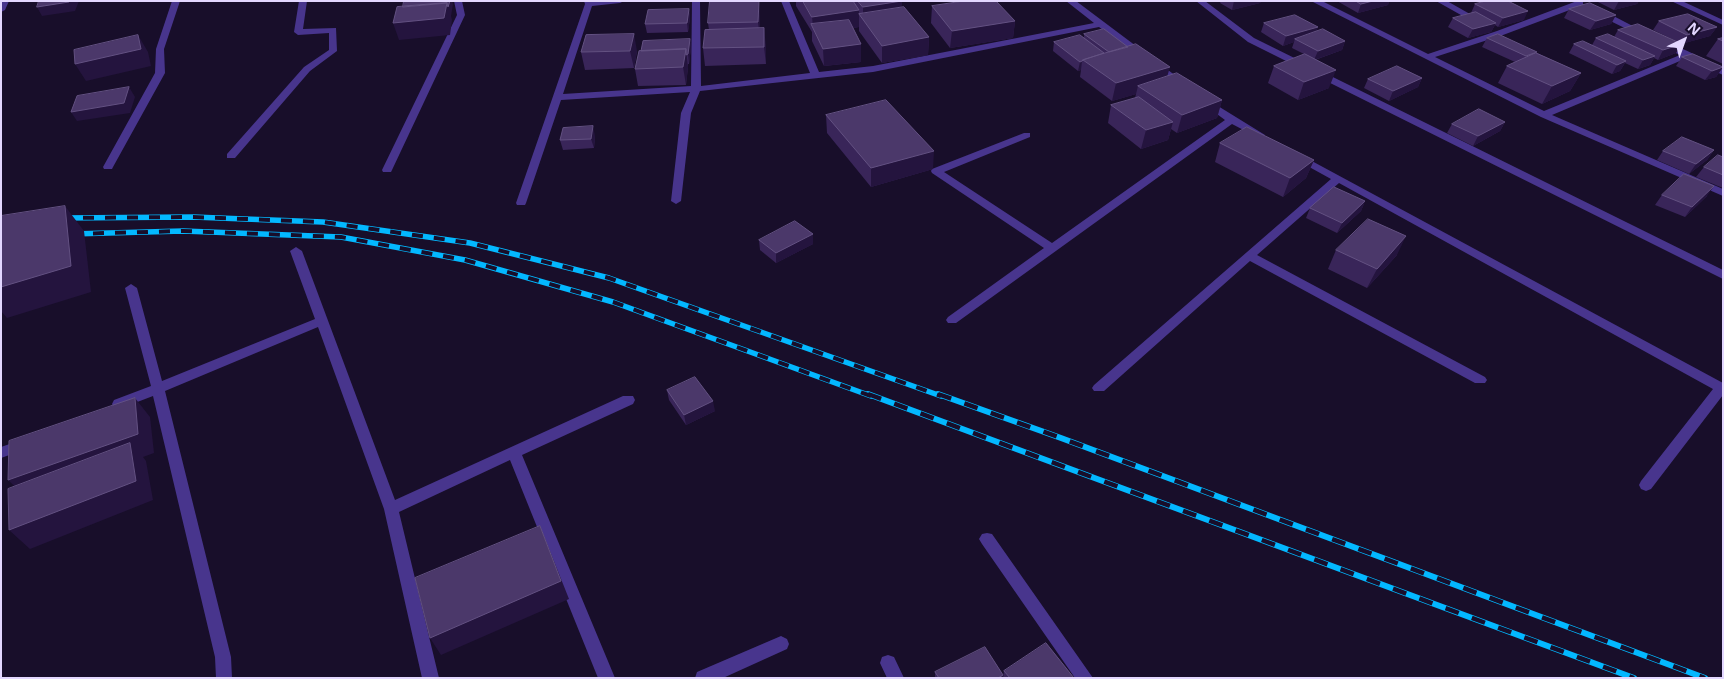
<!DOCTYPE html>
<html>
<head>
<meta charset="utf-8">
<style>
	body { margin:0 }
	#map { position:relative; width:1724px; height:679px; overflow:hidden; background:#180e2a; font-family:"Open Sans",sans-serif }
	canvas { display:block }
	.frame { position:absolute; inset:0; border:2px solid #e3d7ff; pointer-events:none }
	.north { position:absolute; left:1659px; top:15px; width:50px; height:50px; -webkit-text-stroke:4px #180e2a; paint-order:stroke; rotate:42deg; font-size:14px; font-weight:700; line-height:20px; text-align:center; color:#e3d7ff }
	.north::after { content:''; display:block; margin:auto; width:18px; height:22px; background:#e3d7ff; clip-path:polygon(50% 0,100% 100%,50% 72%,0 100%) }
</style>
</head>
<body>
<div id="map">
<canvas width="1724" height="679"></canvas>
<div class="frame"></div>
<div class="north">N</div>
</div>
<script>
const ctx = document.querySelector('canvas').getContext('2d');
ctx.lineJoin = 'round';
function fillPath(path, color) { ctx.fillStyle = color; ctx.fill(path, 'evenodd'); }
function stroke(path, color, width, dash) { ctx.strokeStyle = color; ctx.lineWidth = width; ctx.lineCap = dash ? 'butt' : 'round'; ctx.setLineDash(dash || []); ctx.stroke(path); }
fillPath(new Path2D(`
	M1,1h8l-4,9 -4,2z
	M172,1h8l-16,48 1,24 -52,94 -1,2h-8l-1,-2 52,-94 1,-24z
	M299,1h8l-4,28 33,-1 1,23 -27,20 -75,87h-8v-4l77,-87 25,-17v-17l-31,2 -4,-3z
	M454,1h8l3,14 -73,155 -1,2h-8l-1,-2 75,-155z
	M584,1h40l-4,2 -28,3 -29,88 128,-8 1,-85h8l1,85 109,-13 -29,-72h8l30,71 54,-6 221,-43 -28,-22h10l112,84 -5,3 -3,-1 -81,-60 -226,45 -173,19 -9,22 -10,88 -5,3 -5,-3 10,-88 9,-21 -129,8 -35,103 -1,2h-8l-1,-2 69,-199z
	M1196,1h9l49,37 469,232v9l-475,-237z
	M1311,1h11l106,53 69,-23 80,-30h6v4l-80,30 -68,22 109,54 136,-56 -19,-9v-4c10,-1 50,21 62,26v7l-36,-17 -135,57 171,74v7l-182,-79z
	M1436,1h11l37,21 -7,2z
	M1671,1h11l41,19v5z
	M1596,10h6l46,24 -7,2 -45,-22z
	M1205,98l60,37 -5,3 -3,-1 -25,-13 -276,199h-8l-2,-3 2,-3 96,-69 -112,-75 -1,-2 1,-2 92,-36h6v4l-86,35 108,71 173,-123 -23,-17 -2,-2z
	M1297,153l426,230v12l-72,94 -5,2 -5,-2 -2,-4 2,-4 72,-92 -374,-206 -82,72 228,122 2,3 -2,3h-10l-225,-122 -146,130h-10l-2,-3 2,-3 237,-206 -38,-21 -1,-2z
	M296,247l6,4 93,249 228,-104h10l2,4 -2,4 -111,51 93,223h-17l-88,-218 -111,52 40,166h-17l-38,-169 -66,-182 -153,64 66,266 1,21h-16l-1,-21 -62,-261 -34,13 -5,-1 -2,-4 2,-4 37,-14 -26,-98 6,-4 6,4 25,93 153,-62 -25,-68z
	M24,439l5,1 2,4 -2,4 -28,10v-11z
	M987,533l5,1 101,144h-18l-93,-134 -3,-5 3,-5z
	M781,636l6,3 2,5 -2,5 -64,29h-28l2,-6z
	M888,655l6,2 10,21h-17l-7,-15 2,-6z`), '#48358d');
const railFar1 = new Path2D(`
	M61,218l132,-1 130,5 147,21 139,35 332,118
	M71,234l112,-3 158,6 124,23 148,42 258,94`);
const rail = new Path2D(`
	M868,394l766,284
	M938,394l123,44 644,240`);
stroke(railFar1, '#03b8ff', 5.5);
stroke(rail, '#03b8ff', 6);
stroke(railFar1, '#180e2a', 4, [11]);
stroke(rail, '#180e2a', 4.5, [14]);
fillPath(new Path2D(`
	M796,1h106l-1,6 28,30 -1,18 -46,8 -23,-32v-12v8l-6,1 8,34 -37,4 -12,-25v-9l-16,-26z
	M1221,1h40l-1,2 -28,7 -12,-7z
	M1337,1h52l-1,4 -30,8z
	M1596,1h43l-2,3 -23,6z
	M1475,4l49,16 -26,7 -3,-2 -4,7 -23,6 -20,-11 5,-9 19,-5h-1z
	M932,6l83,15 -2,17 -63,10 -19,-25z
	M689,9l1,9 -2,14 -41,1 -2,-9z
	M1569,9l47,6 -5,9 -21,6 -26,-12z
	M760,15v14l6,17v18l-61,2 -2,-18 6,-18 -1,-7z
	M1659,21l58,6 -7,9 -29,8 -5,9 -18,7 -4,-2 -4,7 -12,4 -13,-6 -5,8 -8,3 -43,-21 5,-9 18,1 4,-7 18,-1 4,-7 62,13 -27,-13z
	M1264,23l52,8 29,10 -3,9 -27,10 14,28 -31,12 -30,-17 6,-17 30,-12 -12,-6 2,-6 -11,4 -22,-14z
	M1084,34l83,42 55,24 -5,18 -40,15 -6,-4 -3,11 -27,9 -33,-26 3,-18 24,-7 1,-4 -24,7 -32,-24 1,-7 -3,1 -25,-20 1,-9 30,-4z
	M1487,38l50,15 44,20 -11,18 -28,13 -44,-21 9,-17 8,-4 -33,-15z
	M1723,38v26l-17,-8 12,-17z
	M690,39l1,9 -2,16h-1v3l-2,18 -48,1 -3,-17z
	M637,51l-3,17 -49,2 -4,-18z
	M1682,57l41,10 -7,10 -11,3 -29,-14z
	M1422,78l-4,9 -29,14 -25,-13 4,-9z
	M826,115l107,54 -62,18 -44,-54z
	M1505,122l-5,9 -27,15 -26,-13 5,-9z
	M595,136l-1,12 -31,2 -3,-10z
	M1220,143l94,17 -8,18 -23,19 -68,-35z
	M1714,150l-7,10 -18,14 -32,-14 6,-9z
	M1723,157v31l-27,-11 8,-10z
	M1662,195l45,1 -22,21 -30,-12z
	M1365,201l-4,10 -24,22 -31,-15 4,-10z
	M759,240l54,4 -37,19 -16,-13z
	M1336,250l61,5 -30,33 -39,-19z
	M667,390l48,21 -29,14 -17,-25z
	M1004,671l70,7h-71z
	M935,672l68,3 -1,3h-67z`), '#392559');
fillPath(new Path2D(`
	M70,1h9l-4,10 -33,5 -5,-9z
	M450,1h2l1,3 -2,12 1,4 -2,15 -51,5 -6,-17z
	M759,1l1,14v24l-2,-17z
	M902,1l-1,17 -38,1v-12z
	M1234,1h27l-1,2 -28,7z
	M1373,1h16l-1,4 -30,8 3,-9z
	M1619,1h20l-2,3 -23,6z
	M689,9l1,9 -2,14 -1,-9z
	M859,10v17l-43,7 -3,-7 -1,-10z
	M1528,11l-4,9 -26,7 5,-9z
	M1616,15l-5,9 -21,6 6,-9z
	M1015,21l-2,17 -63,10 2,-17z
	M1496,23l-5,9 -23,6 5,-9z
	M1318,27l-3,9 -20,3 -1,3 -11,4 3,-10z
	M1717,27l-7,9 -29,8 6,-9z
	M764,28l2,18v18l-2,-17z
	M634,34l3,17 -3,17 -4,-17z
	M138,35l10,17 3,14 -65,15 -11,-17z
	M929,37l-1,18 -46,8v-17z
	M690,39l1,9 -2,16 -1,-10z
	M1345,41l-3,9 -28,10 4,-9z
	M861,44v18l-37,4 -1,-17z
	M1682,44l-6,9 -18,7 5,-10z
	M686,49l2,18 -2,18 -3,-18z
	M1655,56l-5,9 -12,4 5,-9z
	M1082,61l-1,9 -3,1 2,-9z
	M1626,61l-6,10 -8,3 5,-9z
	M1170,67l-5,17 -27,2 -2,8 -24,7 4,-18z
	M1723,67l-7,10 -11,3 7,-9z
	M1336,70l-7,18 -31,12 6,-18z
	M1581,73l-11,18 -28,13 10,-18z
	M1422,78l-4,9 -29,14 4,-10z
	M129,87l6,10 -5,16 -53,8 -6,-9z
	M1222,100l-5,18 -40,15 5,-18z
	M1173,122l-5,18 -27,9 5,-19z
	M1505,122l-5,9 -27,15 5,-10z
	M593,126l2,10 -1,12 -3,-9z
	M1714,150l-7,10 -18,14 7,-10z
	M934,151l-1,18 -62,18v-19z
	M1314,160l-8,18 -23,19 7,-19z
	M1714,186l-7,10 -22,21 7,-10z
	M1365,201l-4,10 -24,22 5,-10z
	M65,206l19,25 7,61 -84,26 -6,-7v-24z
	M813,234v10l-37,19v-10z
	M1406,236l-9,19 -30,33 10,-19z
	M135,398l15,19 4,36 -11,4 3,4 7,39 -123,49 -21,-19 19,-31 -20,-19z
	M713,401l2,10 -29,14 -2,-10z
	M540,526l29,73 -128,56 -11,-17z`), '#24143e');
const building = new Path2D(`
	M39,1h31l-1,1 -32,5z
	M404,1h46l-2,6 -1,-4 -44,4z
	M710,1h49l-1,21 -50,1z
	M803,1h50l6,9 -47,7z
	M858,1h44l-39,6z
	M964,1h32l19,20 -63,10 -20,-25z
	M1356,1h17l-12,3z
	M1486,1h22l20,10 -25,7 -28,-14z
	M447,3l-3,15 -51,5 4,-16z
	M1590,3l26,12 -20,6 -27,-12z
	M904,7l25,30 -47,9 -23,-32z
	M689,9l-2,14 -42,1 3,-14z
	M1476,12l20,11 -23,6 -20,-11z
	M1688,14l29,13 -30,8 -28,-14z
	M1295,15l23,12 -32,9 -22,-13z
	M849,20l12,24 -38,5 -12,-25z
	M1638,24l44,20 -19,6 -45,-20z
	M764,28v19l-61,1 2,-18z
	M1104,29l24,18 -19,5 -25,-18z
	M1323,29l22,12 -27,10 -23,-12z
	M634,34l-4,17 -49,1 5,-17z
	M1498,34l39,18 -11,4 -39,-18z
	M1608,34l47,22 -12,4 -47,-22z
	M138,35l3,14 -66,15 -1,-14z
	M1080,35l24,18 -21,7 -1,1 -2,1 -26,-20z
	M1723,38v3l-5,-2z
	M690,39l-2,15 -2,1v-6l-45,2 2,-10z
	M1583,41l43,20 -9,4 -43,-21z
	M1136,44l34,23 -54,16 -33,-23z
	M686,49l-3,18 -48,2 4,-18z
	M1536,53l45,20 -29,13 -45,-20z
	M1305,54l31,16 -32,12 -30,-16z
	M1693,54l30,13 -11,4 -30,-14z
	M1397,66l25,12 -29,13 -25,-12z
	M1177,73l45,27 -40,15 -44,-29z
	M129,87l-5,16 -53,9 6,-16z
	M1139,97l34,25 -27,8 -35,-25z
	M886,100l48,51 -63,17 -45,-53z
	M1479,109l26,13 -27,14 -26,-12z
	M593,126l-2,13 -31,1 3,-12z
	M1247,127l67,33 -24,18 -70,-35z
	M1682,137l32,13 -18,14 -33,-13z
	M1718,155l5,2v18l-19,-8z
	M1684,174l30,12 -22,21 -30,-12z
	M1334,187l31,14 -23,22 -32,-15z
	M65,206l6,60 -70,21v-71z
	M1368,219l38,17 -29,33 -41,-19z
	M795,221l18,13 -37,19 -17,-13z
	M695,377l18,24 -29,14 -17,-25z
	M135,398l3,36 -130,46 1,-39z
	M130,443l6,38 -127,49 -1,-41z
	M540,526l21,55 -131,57 -15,-60z
	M1046,643l28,35h-64l-6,-7z
	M985,647l18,28 -5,3h-59l-4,-6z`);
fillPath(building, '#4b386a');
stroke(building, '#635182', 1);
</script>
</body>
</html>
